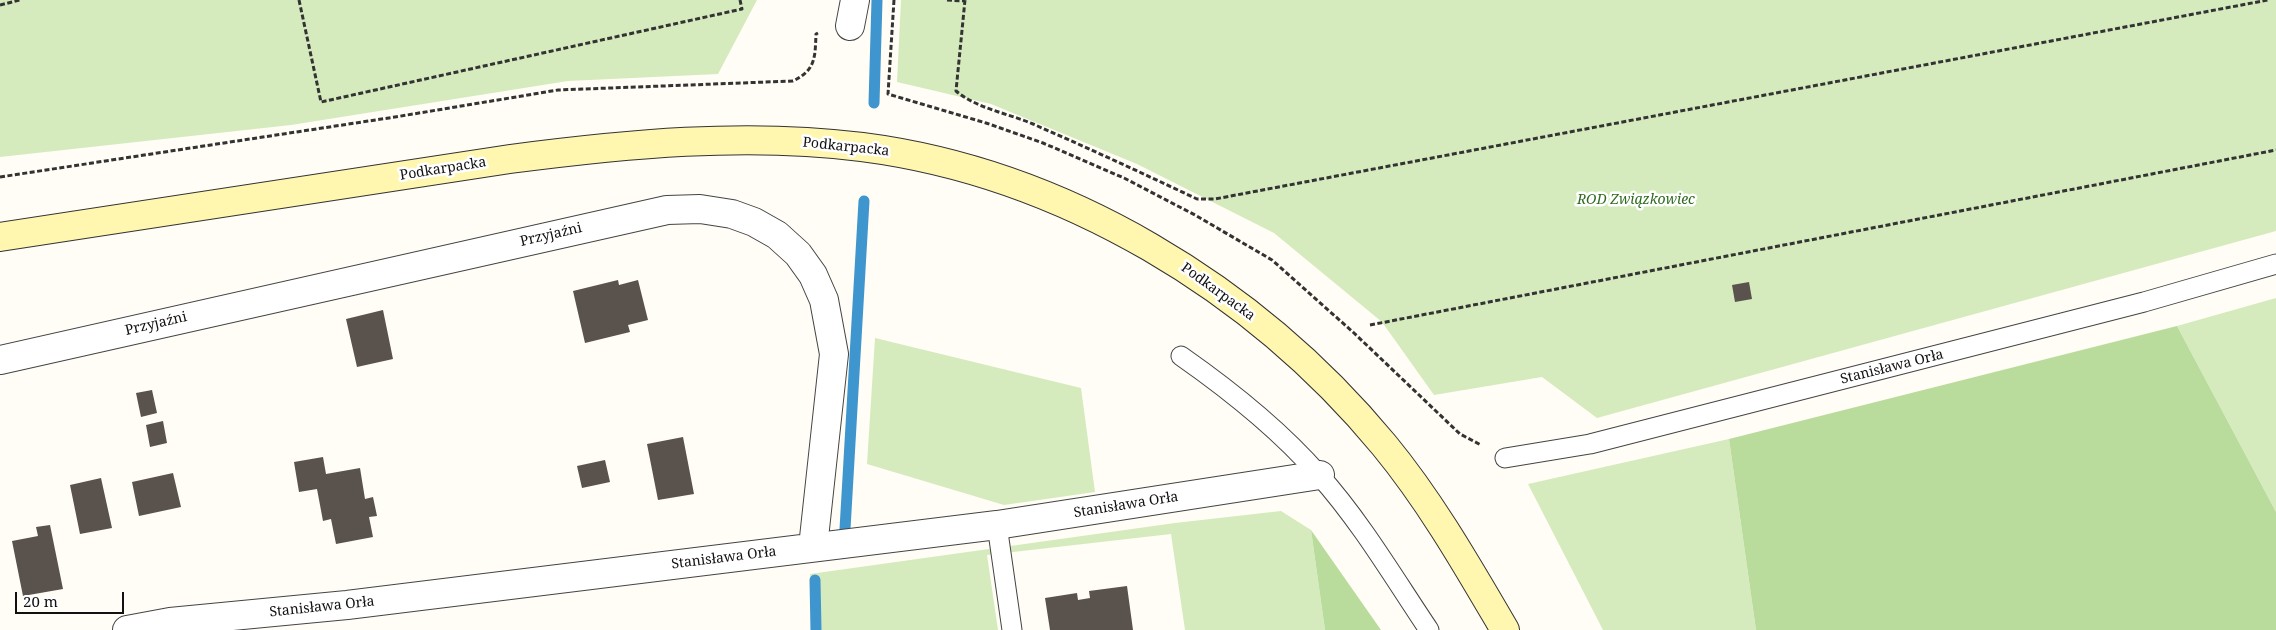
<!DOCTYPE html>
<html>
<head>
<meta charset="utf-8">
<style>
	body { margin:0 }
	#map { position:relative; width:2276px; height:630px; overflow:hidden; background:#fffdf5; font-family:"Noto Serif",serif }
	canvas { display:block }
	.scale { position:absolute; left:15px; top:592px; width:109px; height:22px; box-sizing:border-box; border:2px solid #111; border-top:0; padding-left:6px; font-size:15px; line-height:18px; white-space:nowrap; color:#111; -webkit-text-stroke:4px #fff; paint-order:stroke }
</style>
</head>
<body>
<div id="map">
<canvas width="2276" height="630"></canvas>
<div class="scale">20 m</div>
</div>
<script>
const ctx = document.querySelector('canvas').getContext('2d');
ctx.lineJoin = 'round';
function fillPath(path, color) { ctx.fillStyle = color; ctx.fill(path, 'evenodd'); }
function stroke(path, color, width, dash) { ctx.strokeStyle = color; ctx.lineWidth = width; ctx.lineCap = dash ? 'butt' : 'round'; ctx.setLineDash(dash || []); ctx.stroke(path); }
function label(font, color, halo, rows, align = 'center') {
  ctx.font = font + ' "Noto Serif",serif'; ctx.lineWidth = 5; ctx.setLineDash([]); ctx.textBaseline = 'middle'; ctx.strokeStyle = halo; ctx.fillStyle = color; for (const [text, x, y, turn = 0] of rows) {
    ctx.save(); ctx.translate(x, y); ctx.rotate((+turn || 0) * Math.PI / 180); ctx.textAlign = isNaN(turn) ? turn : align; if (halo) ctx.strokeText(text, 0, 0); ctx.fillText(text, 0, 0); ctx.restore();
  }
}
fillPath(new Path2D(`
	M0,0h757l-39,74 -150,7 -277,44 -291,32z
	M901,0h1375v231l-679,187 -55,-41 -108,18 -52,-73 -108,-89 -137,-69 -146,-60 -94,-22z
	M2276,298v214l-99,-186z
	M875,338l206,50 14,104 -91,13 -137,-41z
	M1729,439l27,191h-153l-75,-146z
	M1281,511l30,19 14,100h-140l-14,-96 -184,21 11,75h-181l-7,-56 365,-51z`), '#d5ebbd');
fillPath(new Path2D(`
	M2177,326l99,186v118h-520l-27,-191z
	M1311,530l70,100h-56z`), '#b9dc9c');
stroke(new Path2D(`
	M874,103l3,-103
	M845,529l19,-328
	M815,580l1,50`), '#3f96cf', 11);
fillPath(new Path2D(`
	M618,280l1,5 19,-5 10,40 -20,5 2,7 -45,11 -12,-52z
	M1749,282l3,17 -17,3 -3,-17z
	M383,310l10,49 -36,8 -11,-48z
	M152,390l5,23 -16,4 -5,-24z
	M163,421l4,22 -17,4 -4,-22z
	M683,437l11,57 -36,6 -11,-56z
	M323,457l3,17 34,-6 5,31 8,-2 4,19 -8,1 4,20 -37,7 -5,-25 -8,2 -6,-32 -18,3 -5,-30z
	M605,460l5,22 -28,6 -5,-22z
	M173,473l8,34 -42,9 -7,-34z
	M101,478l11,50 -32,6 -10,-49z
	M50,525l13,64 -40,7 -11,-55 26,-5 -2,-9z
	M1127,586l6,44h-83l-5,-32 32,-5 1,7 12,-2 -1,-7z`), '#5a524d');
const lane = new Path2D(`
	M1181,356c50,35 98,73 138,119 42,47 75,103 110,155
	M1505,458l85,-14 554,-142 132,-38
	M997,525l15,105`);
const street = new Path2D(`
	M850,26l5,-26
	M0,360l667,-150 33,-1 32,5 22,8 23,13 21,19 15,21 11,25 10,54 -21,193
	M127,630l43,-8 177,-17 650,-80 323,-50`);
const secondary = new Path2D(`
	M0,237l510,-78c115,-15 236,-27 352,-12 202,26 393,142 522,298 47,57 84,122 121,185`);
stroke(lane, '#444', 21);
stroke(street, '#444', 30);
stroke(secondary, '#333', 30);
stroke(new Path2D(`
	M299,0l22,102 421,-93 -2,-9
	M894,0l-6,94 98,29 57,20 81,35 71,37 77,45 82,73 106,101 21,11
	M947,0l18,1
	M965,0l-9,91c22,18 51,22 77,33 55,24 109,49 164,75h18l1053,-199
	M0,5l20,-5
	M0,177l395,-60 163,-27 235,-9c23,-11 22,-24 23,-47l2,-1
	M1370,325l906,-175`), '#333', 3, [5, 2.5]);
stroke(lane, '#fff', 19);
stroke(street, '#fff', 28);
stroke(secondary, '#fff6b0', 28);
label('14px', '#111', '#fff', [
	["Podkarpacka",846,147,6],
	["Podkarpacka",443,169,-9],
	["Przyjaźni",551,235,-13],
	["Podkarpacka",1218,292,36],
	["Przyjaźni",156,324,-13],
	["Stanisława Orła",1892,367,-14],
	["Stanisława Orła",1126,505,-9],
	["Stanisława Orła",724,558,-7],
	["Stanisława Orła",322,607,-6]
]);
label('italic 14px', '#2f6b1f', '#fff', [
	["ROD Związkowiec",1636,200]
]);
</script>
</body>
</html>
